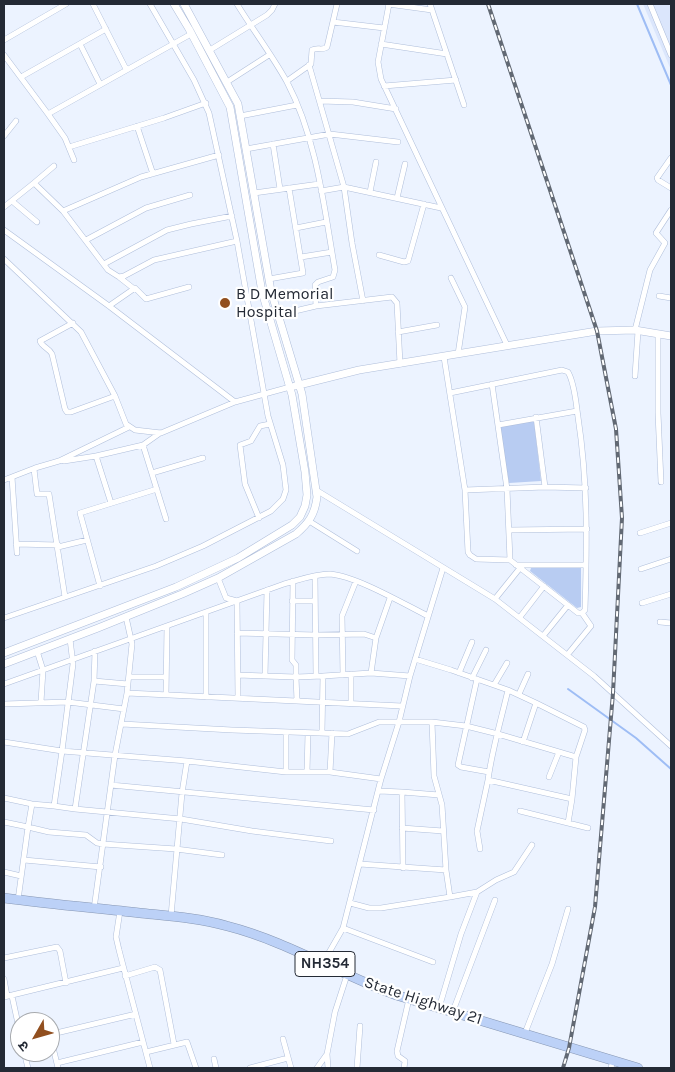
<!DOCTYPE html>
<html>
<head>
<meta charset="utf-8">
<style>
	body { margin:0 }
	#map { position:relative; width:675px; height:1072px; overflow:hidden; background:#ecf3ff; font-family:Karla,"Noto Sans Devanagari",sans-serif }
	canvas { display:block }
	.frame { position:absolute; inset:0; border:5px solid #242a35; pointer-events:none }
	.north { position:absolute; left:10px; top:1012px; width:50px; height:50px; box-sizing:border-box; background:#fff; border:1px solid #a7aaae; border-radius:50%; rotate:232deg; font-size:14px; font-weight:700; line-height:20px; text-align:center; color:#242a35 }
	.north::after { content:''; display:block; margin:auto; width:18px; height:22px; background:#914f1f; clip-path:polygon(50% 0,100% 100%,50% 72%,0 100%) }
</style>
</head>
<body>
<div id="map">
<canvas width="675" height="1072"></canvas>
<div class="frame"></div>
<div class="north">उ</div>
</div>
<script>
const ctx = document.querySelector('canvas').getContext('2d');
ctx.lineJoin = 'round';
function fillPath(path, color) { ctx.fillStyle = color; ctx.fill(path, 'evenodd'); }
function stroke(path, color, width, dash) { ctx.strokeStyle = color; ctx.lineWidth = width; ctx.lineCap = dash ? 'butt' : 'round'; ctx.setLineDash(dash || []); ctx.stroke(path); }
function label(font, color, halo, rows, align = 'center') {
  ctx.font = font + ' Karla,sans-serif'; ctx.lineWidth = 4.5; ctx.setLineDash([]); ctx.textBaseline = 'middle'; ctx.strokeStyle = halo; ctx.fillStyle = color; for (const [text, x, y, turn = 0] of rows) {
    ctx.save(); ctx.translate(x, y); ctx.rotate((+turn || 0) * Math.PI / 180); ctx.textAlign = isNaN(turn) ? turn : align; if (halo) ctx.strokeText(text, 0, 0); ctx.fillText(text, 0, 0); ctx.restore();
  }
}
fillPath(new Path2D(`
	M643,4h28v66z`), '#dbe6fc');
fillPath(new Path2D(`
	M534,421l7,60 -32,2 -10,-56z
	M531,568h50v39l-4,1 -47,-37z`), '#b8ccf2');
stroke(new Path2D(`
	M637,4l34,81
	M568,689l68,49 35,31`), '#9ebdf5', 2);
const street = new Path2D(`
	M93,4l33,65
	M237,4c16,26 35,51 50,78 30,57 37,125 48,188l-2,7 -15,5 -3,3 1,21 -38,9
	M388,4l44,6
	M389,4l-11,58 3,17 126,266
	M430,4l34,101
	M650,4l21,51
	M333,22l51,6
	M4,40l62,-36
	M80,44l20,40
	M381,44l66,10
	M210,50l57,-35 5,-5 3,-6
	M4,55l44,59 143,-80
	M309,65l35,122 -23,4
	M21,77l85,-48
	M287,81l24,-17 1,-14c5,-3 11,1 15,-3l10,-43
	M227,82l42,-27
	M384,86l72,-6
	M320,101l33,1 43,7
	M48,114l17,24 9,22
	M240,116l57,-11
	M137,126l16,48
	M4,136l12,-15
	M273,144l7,45
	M69,147l95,-29 42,-15
	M246,149l84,-15 68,8
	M671,158l-14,20 1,2 13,8
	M34,183l20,-17
	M370,192l6,-30
	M254,193l65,-9
	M397,198l8,-34
	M12,201l25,21
	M4,207l30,-24 29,28 78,-34 78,-22
	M63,211l45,59 11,7 5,-1 30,-16 83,-19
	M296,228l30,-6
	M4,230l105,76 126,96 55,-15
	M86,240l60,-32 44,-13
	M379,255l25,7 4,-1 16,-57
	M301,257l31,-5
	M4,259l77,73 34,64 11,28 9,6 26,3 74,-31
	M104,264l63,-34 24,-6 41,-8
	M119,277l14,11
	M451,278l14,29 -7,47
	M269,279l34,-6 -14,-85
	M659,296l12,2
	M363,301l-11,-58 -8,-56 97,21
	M109,306l26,-18 11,11 43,-12
	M316,306l76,-9 5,6 3,61
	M73,323l-33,18c2,6 9,7 12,13l13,55 2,3h4l44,-16
	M635,330l15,-60 15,-27 -9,-10 15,-23
	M398,332l39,-7
	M658,334v79l3,69
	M444,357l21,133 3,62 2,3 6,4 34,1 68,53h4l3,-3c2,-66 3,-128 -7,-193 -2,-13 -3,-33 -10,-45l-6,-2 -112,23
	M635,376l3,-45
	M492,384l15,105 3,71
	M536,417l9,70
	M498,425l79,-14
	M143,445l23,74
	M96,456l15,47
	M64,461l32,-5 47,-11 17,-12
	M34,469l3,25h12l16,103
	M152,473l51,-15
	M12,477l5,76
	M4,480l31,-12 24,-7 70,-34
	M316,490l179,109 99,77 77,70
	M465,490l80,-3 41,1
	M259,518l-14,-34 -5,-39 11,-4 9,-15 10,-2
	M309,521l48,30
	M510,530l77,-1
	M640,533l31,-10
	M16,544l42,1
	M58,547l29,-7
	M516,565h70
	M641,569l30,-10
	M315,576l1,100
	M218,578l8,20 11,3 1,97
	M293,581l-1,79 4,5v12l27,-1 -1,56
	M100,586l-20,-73 77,-24
	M267,590l-2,86 31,1 1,24
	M495,599l25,-31
	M292,601h23
	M642,603l29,-9
	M126,617l6,27 -5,49 275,13
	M520,617l24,-31
	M4,618l152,-52 47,-20 68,-35 12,-12 3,-9 -3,-25 -15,-49 -31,-175 -28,-128 -15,-33 -44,-76
	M660,622l11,1
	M237,633l79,2 48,-1 12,4
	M543,636l25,-31
	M70,639l3,25 -11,87 125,10 99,11h44l51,7
	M37,651l6,19 -2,32
	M568,654l23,-28 -9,-13
	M371,673l5,-35 14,-40
	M459,673l13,-31
	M238,675l27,1
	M343,675l-1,-59 14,-35
	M323,676l48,-3 39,3
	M129,677h37
	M472,678l14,-28
	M477,679l-19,86 3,2 28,5
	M94,681l1,-30
	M4,684l280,-100c15,-4 30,-10 46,-10 26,2 74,30 98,42
	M494,685l13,-22
	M508,690l28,13 48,24 1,3 -9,27
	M519,694l9,-20
	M166,695l1,-69
	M206,697v-84
	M4,704l64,-2 56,7
	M351,704v-30
	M122,724l110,6 116,4 31,-12h53l34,4 32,8 78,23 -4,42 -84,-19c4,-30 13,-60 20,-90l-57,-20 -36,-11
	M4,742l58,9 -8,55 -22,-2 -28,-6
	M523,742l13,-39
	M286,772v-40
	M307,772l1,-39
	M330,772l2,-39
	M549,777l10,-25
	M111,785l263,25
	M379,791l23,1
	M54,806l21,3 19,-128 34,3
	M75,809l106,10 71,12 79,10
	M520,811l68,17
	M4,822l24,5 4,-23
	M568,823l4,-24
	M402,828l41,3
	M480,849l-3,-18 11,-51
	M24,860l77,7
	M360,864l86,6 -4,-65 -8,-29 -2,-54
	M403,868l-1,-76 37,3
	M4,872l17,4
	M477,892l19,-12 18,-8 18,-27
	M18,900l10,-73 21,5 37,3 11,8 6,1 73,5 46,6
	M350,903l19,5h12l69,-11
	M94,909l21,-154 12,-62
	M120,911l-4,26 3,13 31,118
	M171,916l11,-123 5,-32
	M343,928l90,34
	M4,958l53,-11 3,4 6,32
	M323,963l20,-35 38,-149 18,-57 11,-46 33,-108
	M125,976l30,-9 5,3 14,74
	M4,979l3,17
	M12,996l8,37
	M4,997l119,-29
	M439,1008l22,-74 16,-42 -27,5 -4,-27
	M453,1011l42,-111
	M525,1033l27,-69 16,-55
	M283,1039l8,29
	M24,1052l4,16
	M146,1052l41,-10 9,26
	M327,1054l1,14
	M214,1059l2,9
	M57,1063l86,-21
	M58,1068l-7,-29 1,-5 84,-20
	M250,1068l38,-10
	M317,1068l10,-14 8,-42 12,-37
	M357,1068l3,-42
	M404,1068l1,-7 -7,-5 -1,-5 12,-52
	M611,1068l2,-8`);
const secondary = new Path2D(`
	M295,386l64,-16 238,-39 38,-1 36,6
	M4,653l172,-66 62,-29 54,-33 8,-8 5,-11 2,-11 -2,-23 -13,-77 -30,-103 -32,-185 -41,-78 -15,-25
	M4,664l94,-36 84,-34 36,-16 78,-44c13,-11 19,-20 21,-37l-15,-103 -31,-103 -33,-187 -54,-100`);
const highway = new Path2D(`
	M4,898c45,6 91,10 136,15 29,3 59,5 87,13 59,15 112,48 169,69l242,73`);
stroke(street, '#afbeda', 6);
stroke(secondary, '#afbeda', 8);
stroke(highway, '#8797b3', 10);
stroke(street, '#fff', 5);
stroke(secondary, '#fff', 7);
stroke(highway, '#bcd1f7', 9);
const rail = new Path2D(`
	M488,4l109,327 19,98 6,89 -9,175 -18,214 -26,141 -6,20`);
stroke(rail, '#626974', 4);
stroke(rail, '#fff', 2, [5.5]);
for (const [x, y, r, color] of [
	[225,303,6,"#914f1f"]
]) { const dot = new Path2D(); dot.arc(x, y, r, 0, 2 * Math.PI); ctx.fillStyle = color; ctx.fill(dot); stroke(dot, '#fff', 2); }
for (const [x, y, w] of [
	[325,964,60]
]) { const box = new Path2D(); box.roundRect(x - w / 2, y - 12.5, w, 25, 4); ctx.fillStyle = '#fff'; ctx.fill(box); stroke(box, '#242a35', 1); }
label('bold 15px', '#242a35', null, [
	["NH354",325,964]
]);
label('16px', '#242a35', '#fff', [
	["B D Memorial",236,294],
	["Hospital",236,312]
], 'left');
label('16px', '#242a35', '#fff', [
	["State Highway 21",423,1001,18]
]);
</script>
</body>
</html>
